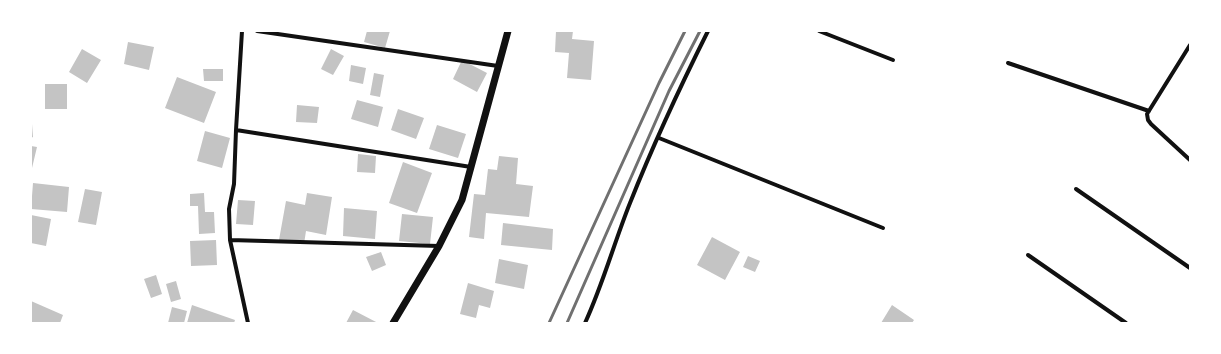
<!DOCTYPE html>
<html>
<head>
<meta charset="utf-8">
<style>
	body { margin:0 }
	#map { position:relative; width:1221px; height:354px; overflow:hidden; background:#fff; font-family:"Source Sans 3",sans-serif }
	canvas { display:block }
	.frame { position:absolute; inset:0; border:32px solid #fff; pointer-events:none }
</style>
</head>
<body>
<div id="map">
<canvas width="1221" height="354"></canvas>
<div class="frame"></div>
</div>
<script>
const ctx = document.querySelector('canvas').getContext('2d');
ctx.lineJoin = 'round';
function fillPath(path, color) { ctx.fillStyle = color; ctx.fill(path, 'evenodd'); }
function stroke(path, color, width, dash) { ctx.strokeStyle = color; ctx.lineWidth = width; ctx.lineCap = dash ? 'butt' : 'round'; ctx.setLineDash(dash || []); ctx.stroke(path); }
fillPath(new Path2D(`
	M367,31h23l-5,17 -21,-6z
	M556,31h17l-1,8 22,2 -3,39 -24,-2 2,-25 -14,-1z
	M128,42l26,5 -5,23 -25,-6z
	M82,49l19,11 -14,23 -18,-11z
	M331,49l13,7 -11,19 -12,-6z
	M462,60l25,13 -10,19 -24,-13z
	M351,65l15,3 -3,16 -14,-3z
	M203,69h20v12h-19z
	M374,73l10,2 -4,22 -10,-2z
	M177,77l39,15 -12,31 -39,-15z
	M45,84h22v25h-22z
	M357,100l26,7 -5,20 -27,-8z
	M297,105l22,2 -2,16 -21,-1z
	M398,109l26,9 -8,21 -25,-9z
	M31,124h1l1,13 -2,1z
	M437,125l29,9 -8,24 -29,-9z
	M205,131l25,7 -8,30 -25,-7z
	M31,146l6,1 -5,21h-1z
	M358,154l18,2 -1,17 -18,-1z
	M499,156l19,2 -2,26 17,2 -4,31 -43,-4 -2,26 -15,-2 5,-43 11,1 3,-26 9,1z
	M403,162l29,11 -15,40 -28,-10z
	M33,183l36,4 -2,25 -36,-3z
	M85,189l17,3 -6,33 -18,-3z
	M204,193l1,19h9l1,21 -16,1 -1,-28h-8v-12z
	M307,193l25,4 -6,38 -20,-4 -2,13 -25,-4 7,-39 19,4z
	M238,200l17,1 -2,24 -17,-1z
	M344,208l33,3 -2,28 -32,-3z
	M402,214l31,3 -3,27 -31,-3z
	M31,215l20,4 -5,27 -15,-3z
	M503,223l50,6 -1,21 -51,-5z
	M712,237l28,15 -15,28 -28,-15z
	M216,240l1,25 -26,1 -1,-25z
	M381,252l5,13 -14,6 -6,-14z
	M748,256l12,5 -5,11 -12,-5z
	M499,259l29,6 -4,24 -29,-6z
	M156,275l6,19 -11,4 -7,-19z
	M176,281l5,18 -10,3 -5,-18z
	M468,283l26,8 -4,17 -11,-3 -3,13 -16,-4z
	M31,301l32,14 -3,8h-29z
	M192,305l43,15 -1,3h-47z
	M892,305l22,15 -2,3h-31z
	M172,307l15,4 -3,12h-16z
	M353,310l25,13h-32z`), '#c4c4c4');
stroke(new Path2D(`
	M242,31l-6,99 -2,54 -5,25 1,31 18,83
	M257,31l241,35
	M819,31l74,29
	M1190,45l-43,69 1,6 3,4 39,36
	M1008,63l141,48
	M236,130l235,37
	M659,138l224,90
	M1076,189l114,79
	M230,240l209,6
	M1028,255l98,68
	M585,323c18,-39 29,-80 45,-120 23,-58 50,-116 78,-172`), '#111', 4);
stroke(new Path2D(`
	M393,323l46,-77 23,-46 46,-169`), '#111', 7);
stroke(new Path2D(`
	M549,323l110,-240 26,-52
	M567,323l102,-232 31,-60`), '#707070', 3);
</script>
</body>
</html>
